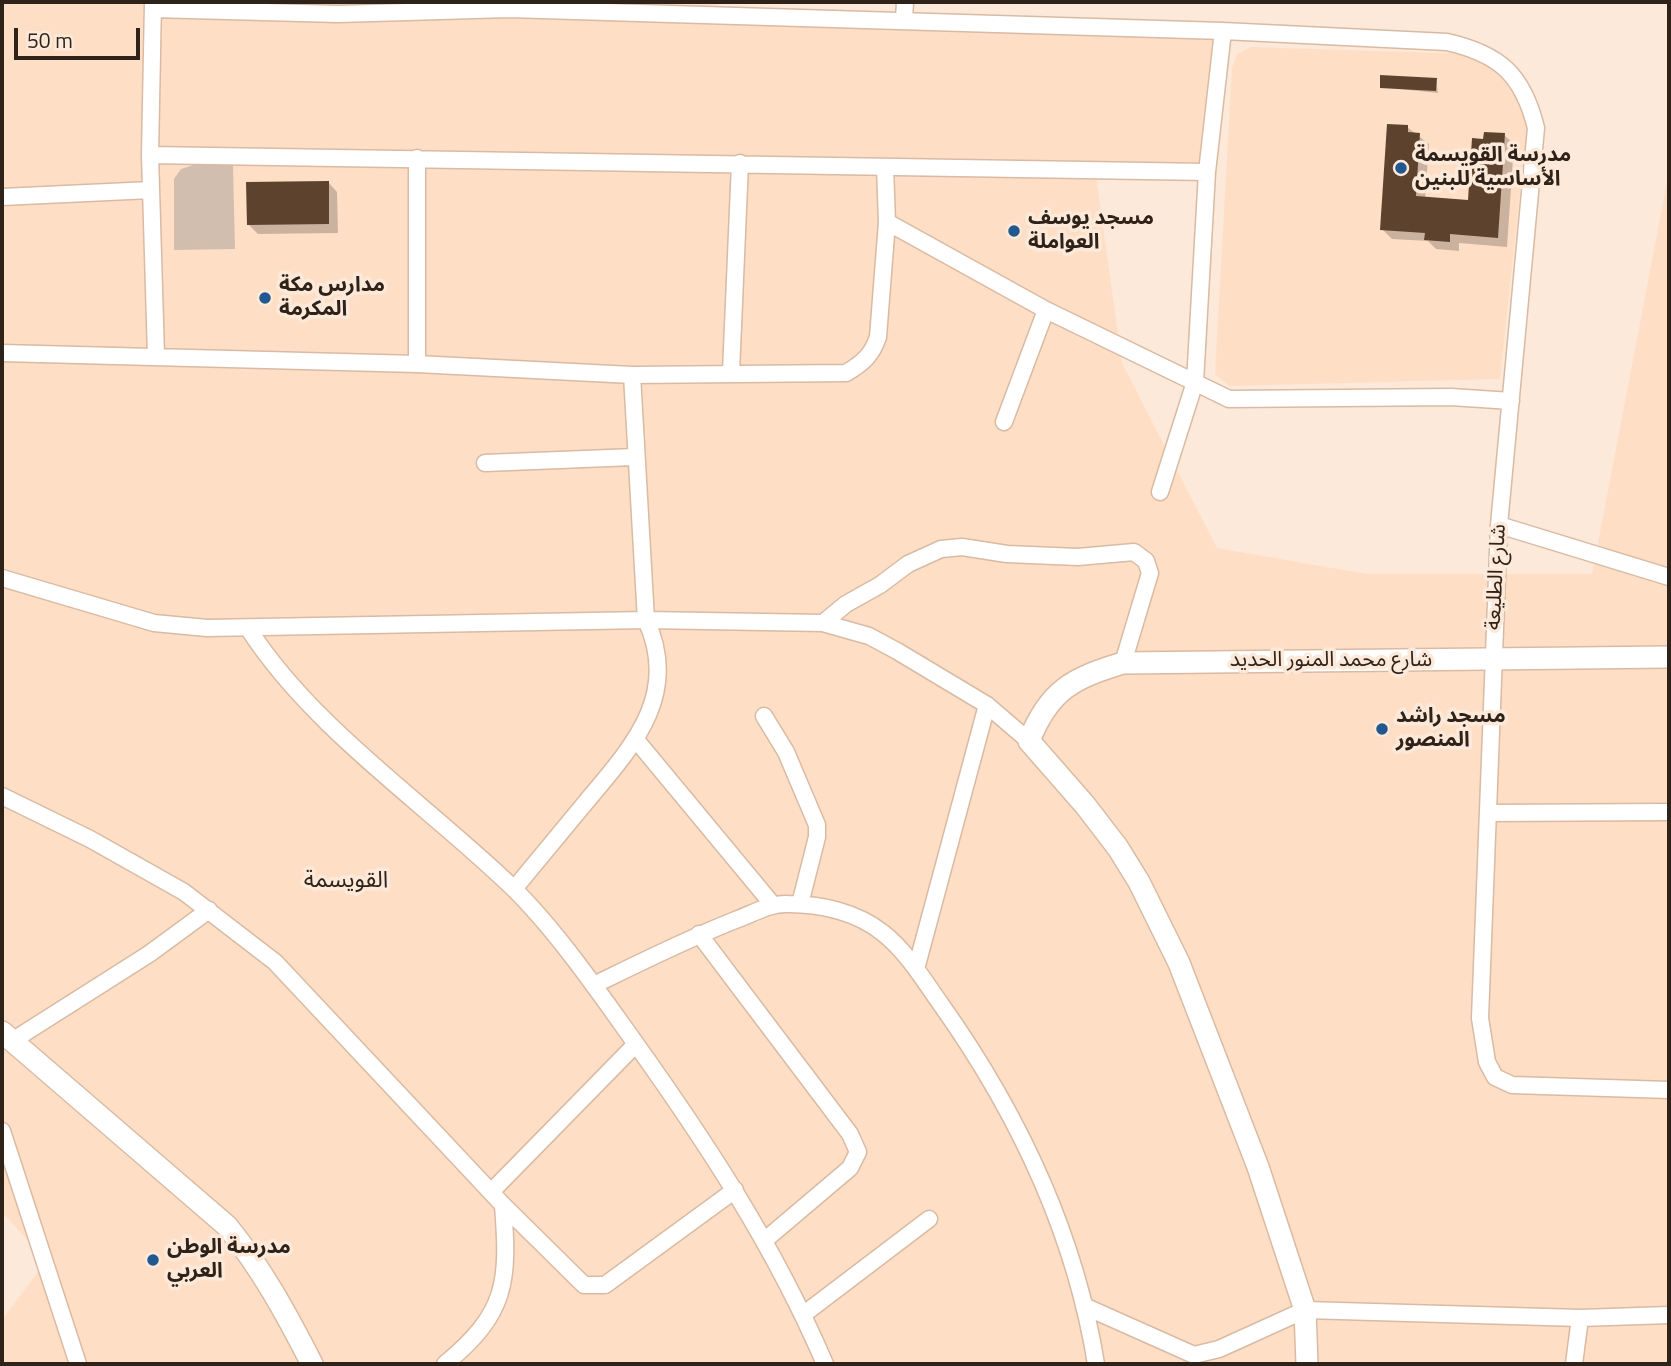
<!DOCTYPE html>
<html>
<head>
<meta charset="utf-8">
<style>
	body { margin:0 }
	#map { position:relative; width:1671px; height:1366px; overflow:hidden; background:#fce9d9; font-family:"Titillium Web",sans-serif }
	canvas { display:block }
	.frame { position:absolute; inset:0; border:4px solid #2e2219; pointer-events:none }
	.scale { position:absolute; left:14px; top:28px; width:126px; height:32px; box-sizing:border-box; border:4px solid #2e2219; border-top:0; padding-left:9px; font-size:21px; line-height:24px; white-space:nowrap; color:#2e2219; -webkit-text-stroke:5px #fce9d9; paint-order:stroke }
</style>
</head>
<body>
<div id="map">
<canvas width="1671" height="1366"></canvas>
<div class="frame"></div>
<div class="scale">50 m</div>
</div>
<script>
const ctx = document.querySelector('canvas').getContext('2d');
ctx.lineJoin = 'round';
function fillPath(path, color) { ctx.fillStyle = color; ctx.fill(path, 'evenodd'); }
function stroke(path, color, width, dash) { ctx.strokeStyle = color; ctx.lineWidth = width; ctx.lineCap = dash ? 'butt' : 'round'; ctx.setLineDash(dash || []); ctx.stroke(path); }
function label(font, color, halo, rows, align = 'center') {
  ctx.font = font + ' "Titillium Web","Noto Sans Arabic",sans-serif'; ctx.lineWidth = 7; ctx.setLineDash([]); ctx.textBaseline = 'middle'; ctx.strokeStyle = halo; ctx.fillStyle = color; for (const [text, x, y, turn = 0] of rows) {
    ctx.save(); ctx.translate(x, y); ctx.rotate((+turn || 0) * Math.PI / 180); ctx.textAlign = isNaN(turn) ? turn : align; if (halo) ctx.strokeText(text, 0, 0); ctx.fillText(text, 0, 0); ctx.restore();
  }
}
fillPath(new Path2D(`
	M2,2h717v7l502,17 -12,141 -114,2 27,194 95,185 150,26h225l77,-402v1192h-1667v-44l44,-59 -44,-49z
	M1251,47l221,7 30,20 19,29 6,23 -27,253 -271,7 -14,-12 17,-306 5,-14z`), '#fedfc6');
fillPath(new Path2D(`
	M193,165h40l2,84 -61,1v-71l7,-10z`), '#d2beaf');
fillPath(new Path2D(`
	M1436,80l2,13 -57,-6z
	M1407,127l22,17 -4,55 44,3 16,-61 19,-6 10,9 -7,103 -48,-4v8l-23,-2 -8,-8 -36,-2 -10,-10z
	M328,182l9,10 1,41 -80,1 -9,-9z`), '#0003');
fillPath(new Path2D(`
	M1380,75l57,3 -1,13 -56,-3z
	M1387,124l21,1v7l12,1 -4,63 52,4 4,-62 11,1 1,-7 21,1 -7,105 -48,-4v8l-26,-2 1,-7 -45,-3z
	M329,181v43l-82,1 -1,-43z`), '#5d432d');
const street = new Path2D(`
	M153,2l-3,153 6,201
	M153,9l185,5 171,-5 714,22 224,11c53,12 76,33 89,86l-37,397 -19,493 7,44 8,15 17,8 157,5
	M904,20l1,-18
	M150,155l1057,17
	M417,158v206
	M2,197l149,-7
	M887,222l159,88 183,89 222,-2 60,4
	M2,353l415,11 215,11 214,-2c17,-10 26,-18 32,-36l9,-115 -2,-55
	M731,372l9,-209
	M1004,422l42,-112
	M485,463l149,-6
	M1160,492l35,-110 12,-210 16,-141
	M1499,525l170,52
	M2,578l152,45 53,5 439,-8 177,3 46,13 28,15 90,54 42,36
	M823,623l23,-19 34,-19 28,-21 33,-15 21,-2 45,7 71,3 56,-5 12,9 4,12 -27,90
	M248,628c64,100 178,176 264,259 43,42 84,101 119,150 75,105 143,208 194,327
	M764,716l22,36 31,73v12l-17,67
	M637,741l136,164
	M2,796l88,43 94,53 91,70 228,243 81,80h21l130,-95
	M1488,813l181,-1
	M514,889c24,-29 48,-58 72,-87 46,-55 95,-107 60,-182l-14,-245
	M699,934l151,200 8,18 -8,16 -85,72
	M916,969l71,-264
	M594,985c47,-23 95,-47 144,-66 16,-6 33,-16 50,-15 33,0 69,8 95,29 23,18 40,46 57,70 76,107 135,230 156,361
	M12,1041l137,-87 60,-44
	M2,1131l76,233
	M491,1192l145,-148
	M1084,1306l110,49 25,-6 86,-39 275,8 89,-3
	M804,1314l125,-95
	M445,1364c62,-51 64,-82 58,-159
	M1574,1364l6,-46`);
const secondary = new Path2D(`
	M2,1032l225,194c35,43 60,89 85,138
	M1307,1364l-2,-54 -47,-143 -79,-204 -40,-81 -21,-34 -33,-43 -56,-64c20,-51 44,-63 94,-78l546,-6`);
stroke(street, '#d9baa2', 19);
stroke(secondary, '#d9baa2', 24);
stroke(street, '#fff', 16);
stroke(secondary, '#fff', 21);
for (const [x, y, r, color] of [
	[1401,168,7,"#20588f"],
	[1014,231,7,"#20588f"],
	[265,298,7,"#20588f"],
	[1382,729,7,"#20588f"],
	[153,1260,7,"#20588f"]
]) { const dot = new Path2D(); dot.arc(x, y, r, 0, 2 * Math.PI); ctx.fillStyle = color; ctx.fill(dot); stroke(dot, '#fce9d9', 2.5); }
label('bold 21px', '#2e2219', '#fce9d9', [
	["مدرسة القويسمة",1415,156],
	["الأساسية للبنين",1415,180],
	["مسجد يوسف",1028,219],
	["العواملة",1028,243],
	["مدارس مكة",279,286],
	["المكرمة",279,310],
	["مسجد راشد",1396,717],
	["المنصور",1396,741],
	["مدرسة الوطن",167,1248],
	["العربي",167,1272]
], 'left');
label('21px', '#2e2219', '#fce9d9', [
	["شارع الطليعة",1497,577,-87],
	["شارع محمد المنور الحديد",1331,661]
]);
label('23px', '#2e2219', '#fce9d9', [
	["القويسمة",346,881]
]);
</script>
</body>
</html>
